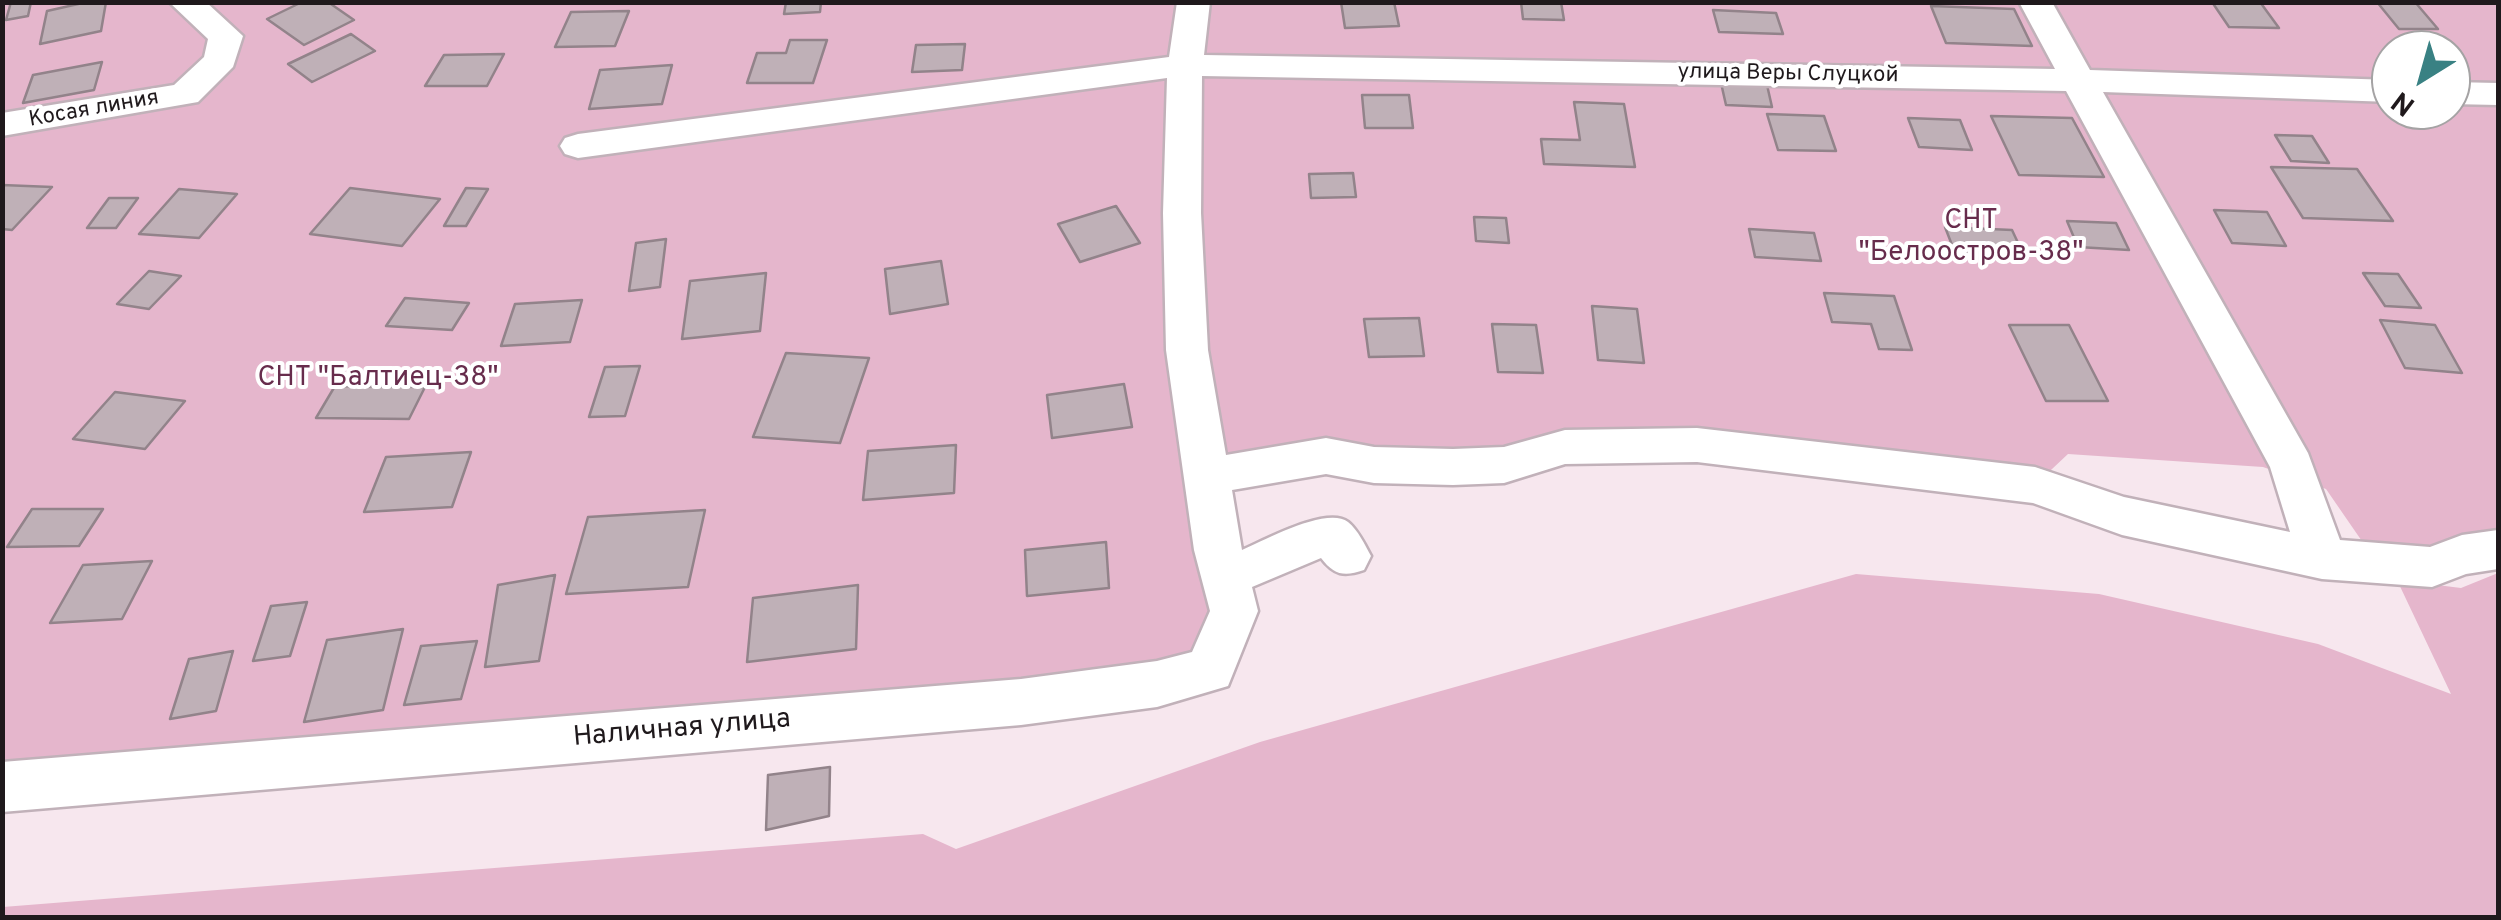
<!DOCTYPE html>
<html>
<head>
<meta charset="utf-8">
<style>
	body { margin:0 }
	#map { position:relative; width:2501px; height:920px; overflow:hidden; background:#f7e7ee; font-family:Overpass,sans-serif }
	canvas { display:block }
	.frame { position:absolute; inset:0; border:5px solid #1f191c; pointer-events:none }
	.north { position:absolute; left:2371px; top:30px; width:100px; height:100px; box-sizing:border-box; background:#fff; border:2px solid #a5a3a4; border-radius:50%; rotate:217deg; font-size:28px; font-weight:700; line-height:40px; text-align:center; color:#1f191c }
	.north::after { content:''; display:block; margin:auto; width:35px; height:45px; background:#398183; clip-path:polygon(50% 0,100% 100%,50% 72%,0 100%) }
</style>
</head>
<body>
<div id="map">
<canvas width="2501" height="920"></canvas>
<div class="frame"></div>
<div class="north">N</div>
</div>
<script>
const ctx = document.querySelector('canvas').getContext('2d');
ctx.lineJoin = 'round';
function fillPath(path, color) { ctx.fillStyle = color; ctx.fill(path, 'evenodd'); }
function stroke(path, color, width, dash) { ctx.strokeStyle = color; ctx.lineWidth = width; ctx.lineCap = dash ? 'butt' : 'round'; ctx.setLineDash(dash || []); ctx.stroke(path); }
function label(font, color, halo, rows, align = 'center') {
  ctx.font = font + ' Overpass,sans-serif'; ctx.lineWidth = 8; ctx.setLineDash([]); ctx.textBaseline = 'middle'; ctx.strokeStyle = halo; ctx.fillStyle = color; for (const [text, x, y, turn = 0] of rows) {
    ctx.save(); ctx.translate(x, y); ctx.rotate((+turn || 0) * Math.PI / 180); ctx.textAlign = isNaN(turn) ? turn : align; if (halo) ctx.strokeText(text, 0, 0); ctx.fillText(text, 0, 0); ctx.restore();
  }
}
fillPath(new Path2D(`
	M3,3h2495v547l-121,13 -51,-74 -63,-22 -195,-13 -33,31 -338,-40 -491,29 9,53 -5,143 -1207,117zM2391,50h60v60h-60z
	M2498,573v344l-2495,1v-11l920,-73 33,15 304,-107 596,-168 243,20 219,50 133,50 -54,-114 64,8z`), '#e5b6cc');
const building = new Path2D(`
	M11,2h20l-3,14 -22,4z
	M87,2h19l-5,29 -61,13 7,-33z
	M302,2h26l26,18 -50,25 -37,-26z
	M786,2h35l-1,10 -36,2z
	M1341,2h53l5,24 -54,2z
	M1521,2h40l3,18 -41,-1z
	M2212,2h48l19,26 -50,-1z
	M2377,2h38l23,27h-39z
	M1931,6l83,3 18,37 -86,-3z
	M1713,10l63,3 7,21 -64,-2z
	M629,11l-14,35 -60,1 16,-35z
	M351,34l24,17 -63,31 -24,-18z
	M790,40h37l-14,43h-66l10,-30h29z
	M965,44l-3,26 -50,2 4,-27z
	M504,54l-17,32h-62l19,-31z
	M102,62l-8,28 -71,13 10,-28z
	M672,65l-10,39 -73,5 11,-39z
	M1721,83l46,2 5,22 -46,-2z
	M1362,95h47l4,33h-48z
	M1574,102l50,2 11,63 -91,-3 -3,-25 39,1z
	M1767,114l57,2 12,35 -58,-1z
	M1991,116l81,2 32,59 -85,-2z
	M1908,118l52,2 12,30 -53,-3z
	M2275,135l37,1 17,27 -38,-2z
	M2271,167l86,2 36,52 -90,-3z
	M1353,173l3,24 -45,1 -2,-24z
	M2,185l50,2 -40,43 -10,-1z
	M350,188l90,11 -38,47 -92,-12z
	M466,188l22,1 -22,37h-22z
	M179,189l58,5 -38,44 -60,-4z
	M109,198h29l-22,30h-29z
	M1116,206l24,37 -60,19 -22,-38z
	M2214,210l53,2 19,34 -54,-3z
	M1474,217l32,1 3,25 -33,-2z
	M2067,221l49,2 13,27 -51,-3z
	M1945,227l67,3 14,30 -69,-2z
	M1749,229l65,4 7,28 -66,-4z
	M666,239l-6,48 -31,4 7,-48z
	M941,261l7,43 -58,10 -5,-45z
	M149,271l32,5 -32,33 -32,-5z
	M766,273l-6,58 -78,8 8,-58z
	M2363,273l35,1 23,34 -36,-2z
	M1824,293l70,3 18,54 -33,-1 -8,-25 -39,-2z
	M405,298l64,5 -17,27 -66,-4z
	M582,300l-12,42 -69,4 14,-42z
	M1592,306l45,3 7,54 -46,-3z
	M1419,318l5,38 -55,1 -5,-38z
	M2380,320l55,5 27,48 -57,-5z
	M1492,324l44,1 7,48 -45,-1z
	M2009,325h60l39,76h-62z
	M786,353l83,5 -29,85 -87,-6z
	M640,366l-15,50 -36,1 16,-50z
	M1124,384l8,43 -80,11 -5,-43z
	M335,386l90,1 -16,32 -93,-1z
	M115,392l70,9 -40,48 -72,-10z
	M956,445l-2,48 -91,7 5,-49z
	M471,452l-19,55 -88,5 22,-55z
	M32,509h71l-24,37 -72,1z
	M705,510l-17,77 -122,7 22,-77z
	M1106,542l3,46 -82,8 -2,-46z
	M152,561l-30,58 -72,4 33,-58z
	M555,575l-16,86 -54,6 13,-82z
	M858,585l-2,64 -109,13 6,-64z
	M307,602l-17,54 -37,5 18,-55z
	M403,629l-20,81 -79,12 23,-82z
	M477,641l-16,58 -57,6 17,-59z
	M233,651l-17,60 -46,8 19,-60z
	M830,767l-1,49 -63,14 2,-55z`);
fillPath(building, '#bfb0b7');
stroke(building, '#92838a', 2.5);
const street = new Path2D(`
	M169,2h37l37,34 -10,31 -35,35 -196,34v-23l172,-28 30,-28 4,-18z
	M1177,2h33l-6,53 851,14 -36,-67h33l38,68 301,10v22l-288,-10 205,361 32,87 90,7 32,-12 36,-5v39l-32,5 -34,13 -110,-8 -200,-44 -89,-32 -336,-41 -132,2 -61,19 -51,2 -79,-2 -48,-9 -94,16 10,60c23,-10 85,-44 106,-28 10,8 17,23 23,34l-7,14c-20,7 -30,5 -43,-12l-69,29 6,24 -30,75 -71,21 -136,18 -1019,87v-50l1019,-83 136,-18 35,-9 18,-41 -16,-61 -28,-200 -3,-137 4,-135 -589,80 -13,-4 -5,-8 5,-8 13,-4 591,-77zM1202,76l864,15 204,376 20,65 -166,-35 -89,-30 -338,-39 -132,2 -61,17 -51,2 -79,-2 -48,-9 -100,17 -18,-105 -7,-137z
	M2451,82l47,1v22l-47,-1z`);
stroke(street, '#c1b1b9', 5);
fillPath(street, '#fff');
label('22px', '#1f191c', '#fff', [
	["улица Веры Слуцкой",1788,75,1],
	["Косая линия",94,110,-10]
]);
label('28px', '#672c4c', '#fff', [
	["СНТ",1971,222],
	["\"Белоостров-38\"",1971,254],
	["СНТ \"Балтиец-38\"",378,379]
]);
label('28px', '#1f191c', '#fff', [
	["Наличная улица",682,730,-5]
]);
</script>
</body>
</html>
